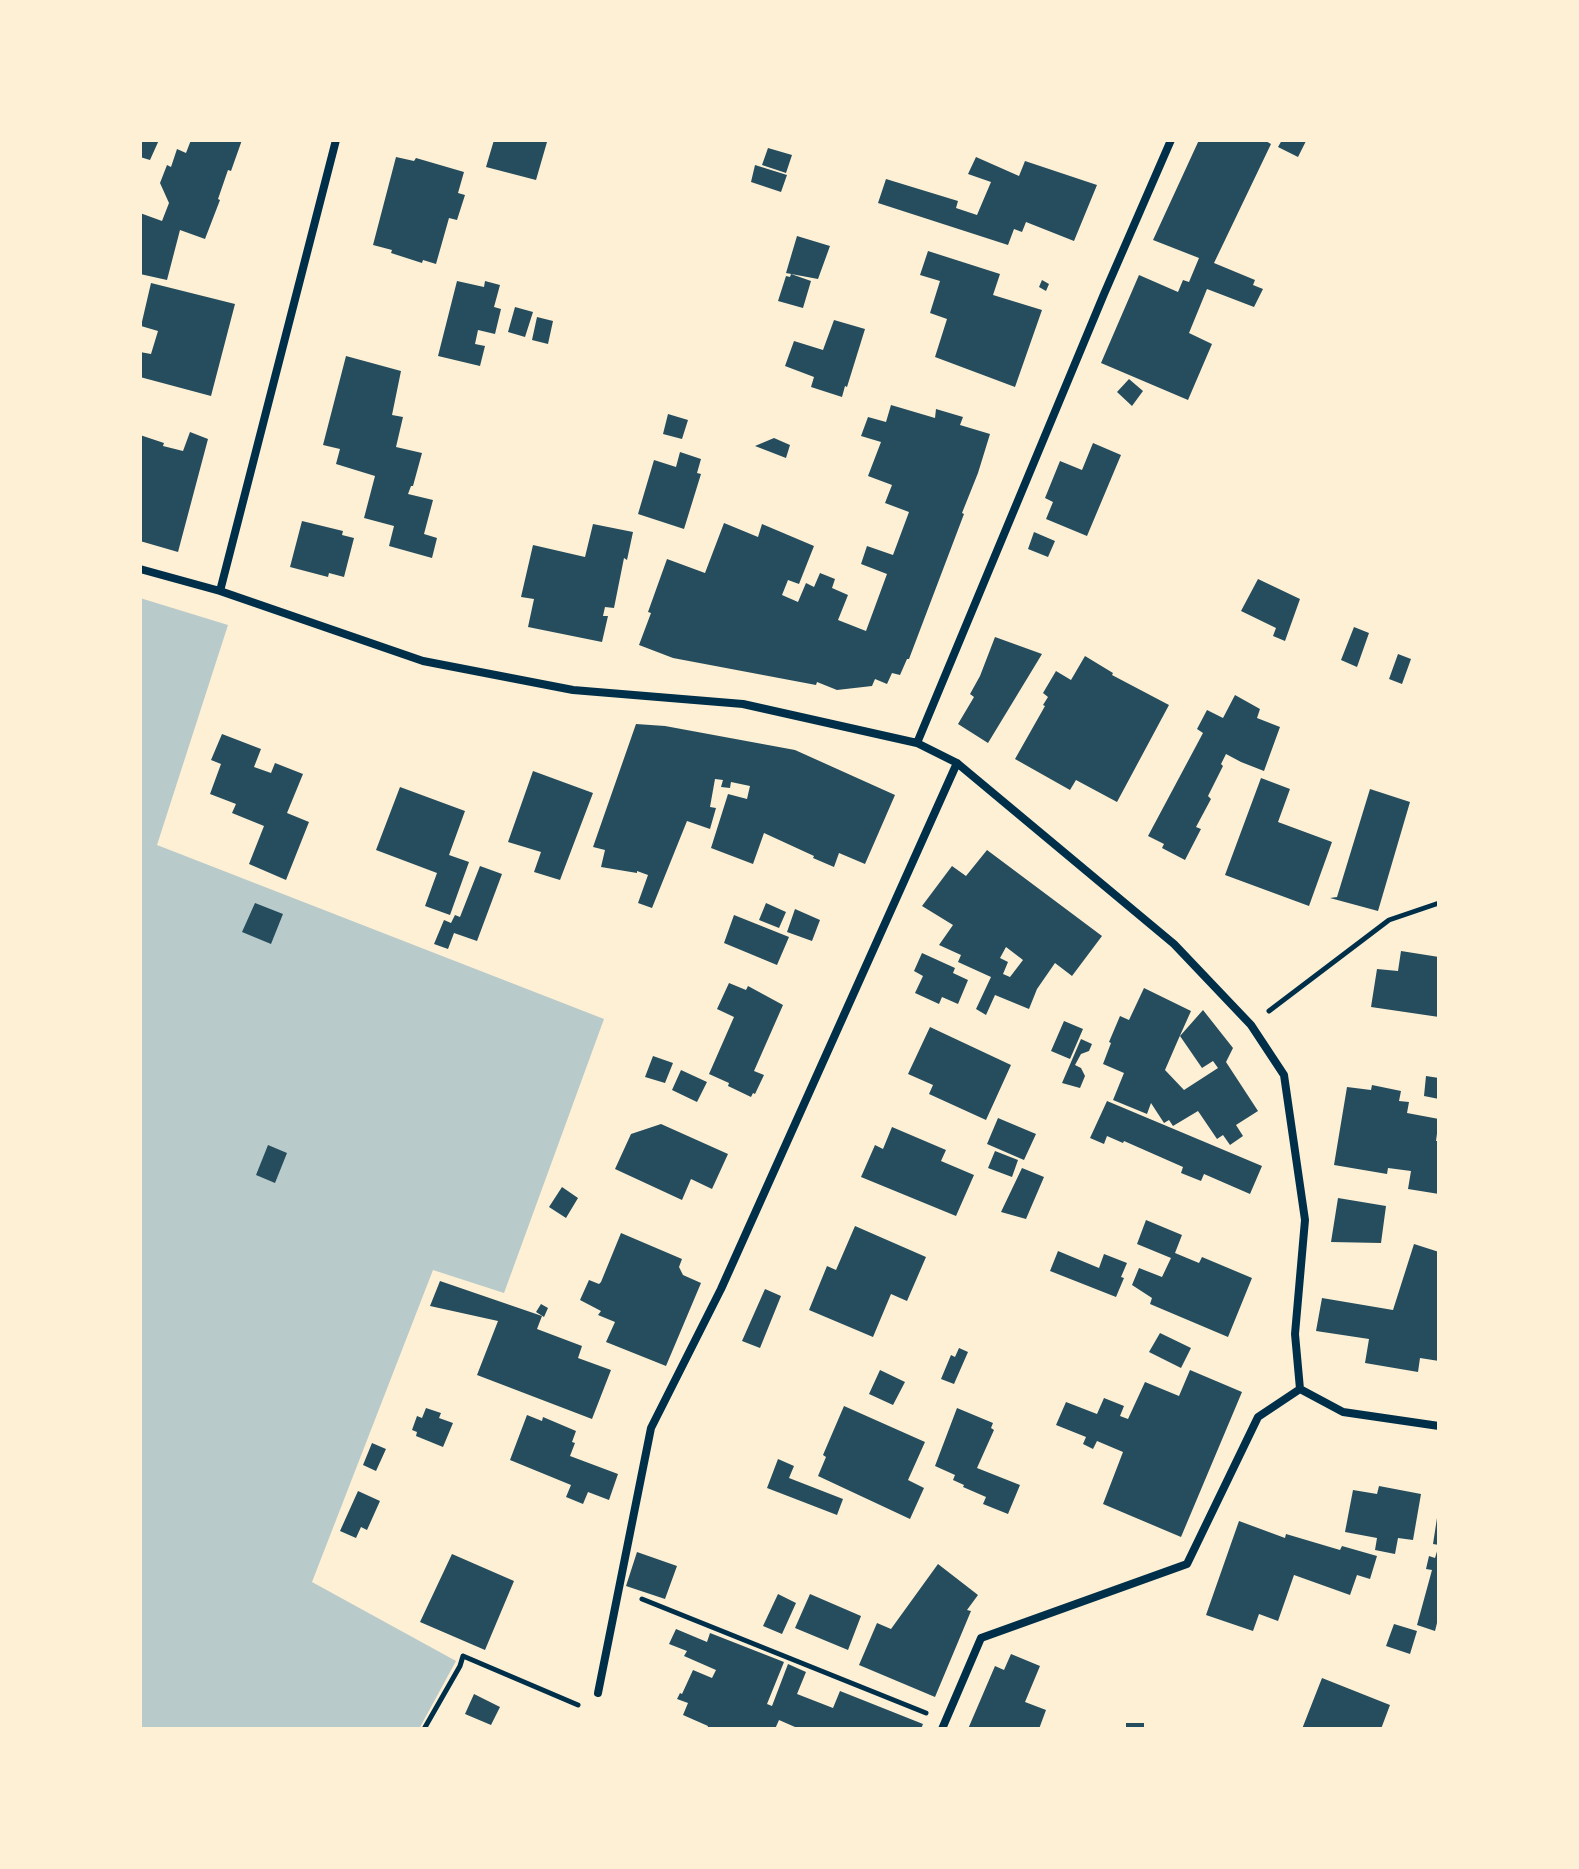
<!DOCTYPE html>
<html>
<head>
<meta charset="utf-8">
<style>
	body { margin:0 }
	#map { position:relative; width:1579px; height:1869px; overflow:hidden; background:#fdf0d5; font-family:Overpass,sans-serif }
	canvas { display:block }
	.frame { position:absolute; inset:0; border:142px solid #fdf0d5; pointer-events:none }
</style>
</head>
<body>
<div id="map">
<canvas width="1579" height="1869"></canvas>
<div class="frame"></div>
</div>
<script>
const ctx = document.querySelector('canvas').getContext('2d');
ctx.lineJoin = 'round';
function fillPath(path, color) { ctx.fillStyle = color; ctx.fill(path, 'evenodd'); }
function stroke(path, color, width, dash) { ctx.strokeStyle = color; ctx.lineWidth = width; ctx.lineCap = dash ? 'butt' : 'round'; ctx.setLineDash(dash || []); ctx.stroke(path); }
fillPath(new Path2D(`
	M140,598l88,27 -71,220 447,174 -100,274 -71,-23 -121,312 144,79 -37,68h-279z`), '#b9caca');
fillPath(new Path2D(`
	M140,140h19l-9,20 -10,-3z
	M191,140h51l-11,31 -3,-1 -10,29 2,1 -15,39 -25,-9 -13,50 -27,-6v-61l22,8 7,-18 -9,-20 7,-18 4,2 6,-18 9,4z
	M494,140h46l7,2 -11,38 -50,-13z
	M1199,140h65l7,4 -57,119 41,17 -2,5 10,4 -9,18 -47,-18 -18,44 23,11 -24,56 -87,-37 38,-88 39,17 5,-12 6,2 10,-24 -46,-18z
	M1282,140h21l3,1 -8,16 -20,-10z
	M768,148l24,7 -6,18 -24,-8z
	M396,157l18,4 2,-3 48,14 -6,21 7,2 -8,25 -8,-2 -13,46 -13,-4 -1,3 -31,-10 1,-3 -19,-5z
	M976,157l43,19 6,-15 72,24 -23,56 -48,-19 -4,10 -8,-3 -6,16 -130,-42 8,-24 72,22 -2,7 21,7 14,-33 -23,-8z
	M755,165l32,10 -6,17 -30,-10z
	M797,236l33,10 -12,33 -32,-6z
	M928,251l72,23 -7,21 49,15 -27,77 -80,-30 12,-38 -17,-6 10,-32 -20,-6z
	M791,274l20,7 -8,27 -25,-7 8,-25 4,1z
	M1042,280l7,4 -3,7 -7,-4z
	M457,281l27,6 1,-6 15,4 -6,22 7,2 -6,25 -17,-4 -3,14 10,2 -5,20 -42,-10z
	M151,283l84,21 -24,92 -71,-19v-25l11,2 7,-23 -17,-5z
	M515,307l18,5 -8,25 -17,-5z
	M537,317l16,4 -5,23 -16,-4z
	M834,320l31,9 -18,58 -2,-1 -3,11 -31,-10 3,-10 -29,-11 9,-25 29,9z
	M346,356l55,15 -9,44 11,2 -7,30 26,6 -9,33h-2l-3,8 25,6 -9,34 13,4 -5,20 -43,-12 5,-20 -30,-8 11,-42 -39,-12 4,-15 -17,-4z
	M1129,379l14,12 -11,15 -15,-14z
	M891,405l44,13 1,-9 27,8 -3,8 30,9 -12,39 -16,40 2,1 -55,145h-2l-7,16 -8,-2 -5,11 -12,-5 -3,7 -35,4 -20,-8 -1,3 -143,-27 -34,-13 12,-32 -3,-1 19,-53 38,14 19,-50 34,14 4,-13 52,22 -15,38 -11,-4 -6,15 16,7 8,-19 8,4 6,-14 15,6 -3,9 16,7 -10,25 28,11 21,-57 -26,-10 6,-18 26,9 16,-43 -24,-9 7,-18 -24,-9 13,-34 -20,-6 7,-19 18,5z
	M668,414l20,6 -6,19 -19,-5z
	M190,432l18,7 -30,113 -38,-11v-106l24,8 -1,3 20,5z
	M774,438l16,7 -4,13 -31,-12z
	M1093,443l28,12 -34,81 -41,-17 7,-17 -8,-4 15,-37 22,9z
	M680,452l21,7 -4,14 4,1 -17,55 -46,-15 16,-54 22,7z
	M302,521l41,10 -1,4 12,3 -10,39 -15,-4 -1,4 -38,-10z
	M593,524l40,8 -6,28 -3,-2 -10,50 -9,-1 -2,9h5l-6,26 -74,-15 6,-28 -13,-2 12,-52 52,12z
	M1034,532l21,9 -7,16 -20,-8z
	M1258,579l42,20 -15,42 -12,-5 3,-8 -35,-17z
	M1354,627l15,6 -12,34 -16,-7z
	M995,637l47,17 -54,89 -30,-19 16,-27 -4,-3 10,-18z
	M1398,654l13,5 -9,25 -13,-5z
	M1085,656l28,17 -1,2 57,30 -52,97 -41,-22 -6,10 -55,-31 30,-53 -2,-1 5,-8 -5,-4 13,-22 15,9z
	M1235,695l25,14 -3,9 23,9 -16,44 -23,-9 -15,-8 -5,10 2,2 -15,30 3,3 -15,28 5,2 -16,31 -23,-12 2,-4 -16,-8 55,-103 -6,-4 10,-19 16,8z
	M636,724l29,2 130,24 100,45 -30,69 -26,-11 -5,14 -21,-9 1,-2 -50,-23 -11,31 -42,-16 17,-54 19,5 3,-13 -19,-4 -1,6 -9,-1 2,-7 -8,-1 -5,28 6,1 -6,21 -23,-8 -35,87 -14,-5 10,-28 -11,-4v2l-36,-6 4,-17 -12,-3z
	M222,734l39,15 -7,18 17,6 4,-10 28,11 -16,39 22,9 -23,58 -37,-16 15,-38 -32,-13 4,-9 -26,-10 11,-30 -10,-4z
	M533,771l60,22 -33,87 -26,-8 7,-20 -33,-10z
	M1261,778l29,11 -12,33 54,20 -23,64 -84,-31z
	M400,787l65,24 -16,44 20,7 -19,53 -25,-9 12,-33 -61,-23z
	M1370,789l40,13 -32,109 -48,-13 7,-1z
	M987,850l115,86 -30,40 -17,-13 -18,26 -8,20 -34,-14 -9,20 -10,-6 15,-32 -33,-15 3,-7 -22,-10 14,-20 -31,-19 30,-40 14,10zM1006,947l17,13 -13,17 -7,-3 5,-12 -8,-4z
	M480,866l22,8 -25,67 -23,-8 -6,16 -14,-5 10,-24 7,3 4,-8 5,2z
	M255,903l28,11 -12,30 -29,-12z
	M766,903l20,9 -7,16 -20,-8z
	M795,909l25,11 -8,21 -25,-9z
	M734,915l55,22 -12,28 -53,-22z
	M1401,951l38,6v60l-68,-10 6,-38 21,2z
	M922,953l33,15 -2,5 15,7 -10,24 -16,-7 -3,7 -24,-11 8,-17 -9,-5z
	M729,983l17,7 2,-4 35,19 -29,66 10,4 -9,19 -2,-1 -2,4 -23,-11 1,-3 -20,-9 25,-57 -17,-8z
	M1144,988l47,23 -13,29 -13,30 19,20 34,-22 -5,-7 -11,7 -22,-32 23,-26 30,38 -7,14 32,49 -22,14 7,11 -13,9 -7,-10 -6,4 -19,-28 -25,15 -4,-6 -5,3 -13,-20 -4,11 -34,-14 11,-27 -21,-9 8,-21 -2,-1 11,-26 9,4z
	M1064,1021l19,8 -13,30 -19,-8z
	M930,1027l81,38 -25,55 -57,-26 4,-9 -25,-11z
	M1081,1039l11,5 -3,7 -8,3 -6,11 6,3 4,8 -5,12 -18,-5z
	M653,1056l20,7 -8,20 -20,-6z
	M681,1070l26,12 -10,20 -25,-12z
	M1426,1076l13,2v21l-15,-3z
	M1372,1085l29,6 -2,10 10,1 -2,11 32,6 -3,22h3v53l-31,-5 3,-18 -23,-3 -1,6 -53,-9 13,-78 24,3z
	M1107,1101l155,65 -12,28 -46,-20 -3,7 -20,-8 2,-6 -59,-26 -1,2 -16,-7 -3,8 -14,-6z
	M998,1118l38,16 -12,26 -37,-16z
	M661,1124l67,30 -16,35 -21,-10 -9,21 -67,-31 16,-35z
	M892,1127l54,23 -5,11 33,14 -18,41 -95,-39 14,-32 8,4z
	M268,1145l19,8 -12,30 -19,-8z
	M995,1151l23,9 -6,17 -24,-9z
	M1022,1168l22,9 -18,42 -25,-7z
	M562,1187l16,11 -12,20 -17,-11z
	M1338,1198l48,8 -5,37 -50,-1z
	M1146,1220l36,15 -7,18 24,10 3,-6 50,21 -24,59 -78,-33 2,-6 -20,-13 7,-17 23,9 9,-19 -34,-14z
	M855,1226l71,31 -19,44 -16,-7 -18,43 -64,-27 18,-44 9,4z
	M621,1233l61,26 -3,8 4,8 18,8 -35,83 -60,-24 9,-20 -17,-7 3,-4 -21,-11 9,-20 10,4 2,-2z
	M1414,1244l25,8v109l-19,-3 -2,14 -53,-9 4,-24 -53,-8 6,-33 71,12z
	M1058,1251l41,17 5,-14 23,9 -6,14 3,1 -8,19 -66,-26z
	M440,1281l102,35 -5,13 45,17 -4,12 33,12 -19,49 -115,-44 21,-54 -68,-15z
	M765,1289l16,7 -21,52 -18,-7z
	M541,1304l7,4 -4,9 -8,-5z
	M1160,1333l31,15 -10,20 -32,-16z
	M959,1348l9,4 -14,32 -13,-5 10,-24 4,2z
	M880,1370l25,12 -12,23 -24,-11z
	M1190,1370l52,22 -61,145 -78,-33 20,-52 -26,-11 -4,8 -10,-5 3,-7 -30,-12 10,-23 31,12 7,-16 20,8 -4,10 8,3 17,-37 34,14z
	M844,1406l81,36 -17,38 16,8 -14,31 -92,-43 8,-19 -3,-2z
	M426,1408l15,5 -2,5 14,5 -10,24 -27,-11 1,-4 -5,-2 5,-14 5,2z
	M957,1408l36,15 -2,5 3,2 -17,38 43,17 -12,29 -25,-10 3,-7 -23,-10 1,-2 -11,-5 2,-5 -20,-9z
	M527,1415l15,6 1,-4 33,14 -4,11 3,1 -5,13 48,18 -9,26 -21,-8 -5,12 -17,-7 5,-12 -61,-25z
	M372,1443l14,6 -10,22 -13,-6z
	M778,1459l16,7 -5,12 54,21 -6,16 -70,-27z
	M1379,1486l42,8 -8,46 -15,-2 -3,16 -20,-4 2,-12 -32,-6 8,-42 24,4z
	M358,1491l22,10 -13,29 -6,-3 -5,11 -16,-7z
	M1437,1518h2v27l-6,-1z
	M1239,1521l46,17 1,-4 54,16 2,-4 35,10 -7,23 -13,-4 -7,20 -56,-20 -16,46 -19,-7 -6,17 -47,-16z
	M1438,1548l1,67 -4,16 -18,-6 15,-55 -6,-1 3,-13 6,2z
	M637,1552l40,14 -12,33 -39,-13z
	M452,1554l62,27 -29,69 -65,-28z
	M938,1564l40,31 -11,15 4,1 -36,86 -76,-32 18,-42 14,6z
	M778,1594l18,9 -14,31 -19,-8z
	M810,1594l51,22 -13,34 -53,-22z
	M1394,1624l23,7 -7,23 -24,-8z
	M676,1629l31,13 3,-9 74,29 -17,42 5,2 16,-42 18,8 -9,22 36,14 7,-17 83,33 -2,5h-126v-2l-16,-7 -4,9h-68l1,-3 -25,-11 5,-12 -11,-4 3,-6 2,1 11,-24 19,8 4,-8 -32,-14 3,-5 -18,-7z
	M1011,1654l29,12 -15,36 21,8 -7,19h-71l27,-63 9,4z
	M1322,1678l68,27 -9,24h-79z
	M474,1694l26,13 -9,18 -26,-11z
	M1126,1723h18v6h-18z`), '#264d5e');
stroke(new Path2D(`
	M1269,1011l120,-91 50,-17
	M642,1599l284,114
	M424,1729l36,-63 3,-10 115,49`), '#003049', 5);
stroke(new Path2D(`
	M140,569l80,22 203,70 150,29 170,14 174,39 40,20 217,181 77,81 33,50 21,145 -10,114 5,55
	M220,591l116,-451
	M917,743l187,-449 67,-154
	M1300,1389l43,23 96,14
	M598,1693l53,-265 70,-139 236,-526
	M942,1729l39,-91 206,-74 71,-147 42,-28`), '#003049', 8);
</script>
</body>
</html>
